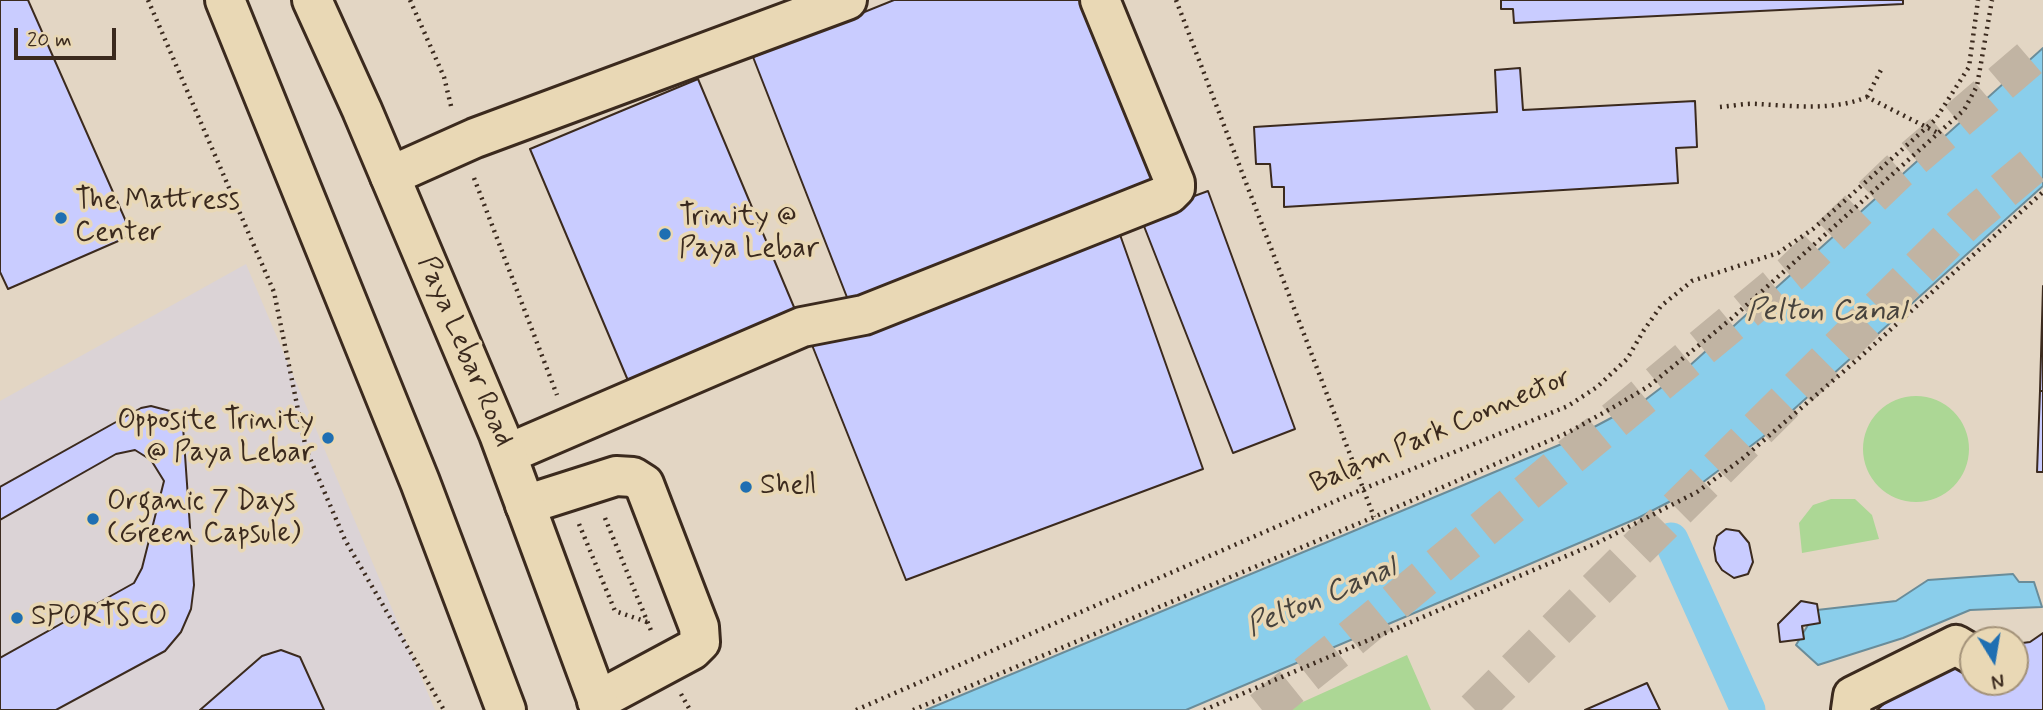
<!DOCTYPE html>
<html>
<head>
<meta charset="utf-8">
<style>
	body { margin:0 }
	#map { position:relative; width:2043px; height:710px; overflow:hidden; background:#e3d6c4; font-family:Mynerve,sans-serif }
	canvas { display:block }
	.north { position:absolute; left:1959px; top:626px; width:70px; height:70px; box-sizing:border-box; background:#e9d8b5; border:2px solid #a39279; border-radius:50%; rotate:169deg; font-size:19px; font-weight:700; line-height:28px; text-align:center; color:#3b2a1e }
	.north::after { content:''; display:block; margin:auto; width:24px; height:32px; background:#1f6fb2; clip-path:polygon(50% 0,100% 100%,50% 72%,0 100%) }
	.scale { position:absolute; left:14px; top:28px; width:102px; height:32px; box-sizing:border-box; border:4px solid #3b2a1e; border-top:0; padding-left:9px; font-size:21px; line-height:24px; white-space:nowrap; color:#3b2a1e; -webkit-text-stroke:5px #e9d8b5; paint-order:stroke }
</style>
</head>
<body>
<div id="map">
<canvas width="2043" height="710"></canvas>
<div class="north">N</div>
<div class="scale">20 m</div>
</div>
<script>
const ctx = document.querySelector('canvas').getContext('2d');
ctx.lineJoin = 'round';
function fillPath(path, color) { ctx.fillStyle = color; ctx.fill(path, 'evenodd'); }
function stroke(path, color, width, dash) { ctx.strokeStyle = color; ctx.lineWidth = width; ctx.lineCap = dash ? 'butt' : 'round'; ctx.setLineDash(dash || []); ctx.stroke(path); }
function label(font, color, halo, rows, align = 'center') {
  ctx.font = font + ' Mynerve,sans-serif'; ctx.lineWidth = 7; ctx.setLineDash([]); ctx.textBaseline = 'middle'; ctx.strokeStyle = halo; ctx.fillStyle = color; for (const [text, x, y, turn = 0] of rows) {
    ctx.save(); ctx.translate(x, y); ctx.rotate((+turn || 0) * Math.PI / 180); ctx.textAlign = isNaN(turn) ? turn : align; if (halo) ctx.strokeText(text, 0, 0); ctx.fillText(text, 0, 0); ctx.restore();
  }
}
fillPath(new Path2D(`
	M246,264l189,446h-435v-309z`), '#dbd3d6');
fillPath(new Path2D(`
	M1863 449a53 53 0 1 1 106 0a53 53 0 1 1-106 0Z
	M1831,499h24l17,16 7,24 -77,14 -3,-30 14,-18z
	M1407,655l24,55h-146z`), '#acd795');
const water = new Path2D(`
	M2043,48v138l-279,250 -70,53 -56,29 -452,192h-260l638,-267 81,-43 42,-32z
	M2013,574l6,8h15l8,25 -72,3 -67,28 -85,27 -22,-20 21,-35 79,-9 32,-21z`);
fillPath(water, '#8aceeb');
stroke(water, '#6a8c99', 2);
stroke(new Path2D(`
	M1671,540l77,170`), '#8aceeb', 35);
const building = new Path2D(`
	M0,0h28l104,235 -124,54 -8,-17z
	M894,0h198l72,175 -314,130 -97,-248z
	M1501,0h402v4l-389,19 -1,-14h-12z
	M1520,68l3,42 172,-9 2,46 -21,1 2,35 -394,24v-20h-12l-2,-23h-14l-2,-37 243,-15 -2,-42z
	M698,79l101,240 -167,71 -102,-241z
	M1208,191l87,238 -62,24 -93,-237z
	M1118,229l85,240 -297,111 -94,-235z
	M2043,286v105h-3z
	M2040,391h3v81h-6z
	M151,406l19,5 13,15 11,159 -3,24 -10,23 -16,19 -109,59h-56v-223l141,-79z
	M135,450l16,10 13,21 -22,87 -8,15 -134,75v-138l116,-66z
	M1726,529l13,2 10,12 4,19 -5,12 -14,4 -12,-8 -6,-9 -2,-13 3,-12z
	M1801,601l16,3 3,19 -18,3 2,13 -24,3 -2,-18z
	M2043,633v77h-166l38,-34 58,-20v26h42v-38l15,-2z
	M281,650l19,7 24,53h-124l62,-54z
	M1647,683l13,27h-75z`);
fillPath(building, '#c9ccff');
stroke(building, '#3b2a1e', 2);
stroke(new Path2D(`
	M1262,710l85,-68 446,-370 104,-100 146,-125
	M1475,710l491,-488 77,-65`), '#c1b4a3', 38, [38, 19]);
const minor = new Path2D(`
	M390,176l85,-38 372,-138
	M507,454l295,-127 62,-12 305,-121 6,-6v-5l-75,-183
	M525,505l91,-29 17,1 11,7 55,143 1,15 -8,8 -95,51
	M1851,710l2,-14 103,-51 17,10`);
const major = new Path2D(`
	M225,0l195,482 86,228
	M312,0l50,110 137,324 102,276`);
stroke(minor, '#3b2a1e', 44);
stroke(major, '#3b2a1e', 44);
stroke(new Path2D(`
	M148,0l126,292 32,157 39,91 99,170
	M410,0l34,77 8,33
	M1176,0l198,517
	M1867,97l15,-29
	M1720,107c12,-1 26,-4 38,-3 35,2 76,7 109,-7l71,36
	M474,178l83,217
	M605,518l47,115
	M579,524l36,87 32,11
	M681,694l9,16
	M856,710l507,-221 205,-83 29,-19 30,-28 17,-29 17,-24 31,-25 86,-28 35,-24 122,-109 34,-53 9,-67
	M913,710l461,-193 195,-85 50,-28 30,-18 82,-67 233,-209 13,-24 15,-86
	M1204,710l393,-167 100,-51 45,-33 116,-100 185,-167`), '#3b2a1e', 4.5, [2, 5]);
stroke(minor, '#e9d8b5', 38);
stroke(major, '#e9d8b5', 38);
for (const [x, y, r, color] of [
	[61,218,7,"#1f6fb2"],
	[665,234,7,"#1f6fb2"],
	[328,438,7,"#1f6fb2"],
	[746,487,7,"#1f6fb2"],
	[93,519,7,"#1f6fb2"],
	[17,618,7,"#1f6fb2"]
]) { const dot = new Path2D(); dot.arc(x, y, r, 0, 2 * Math.PI); ctx.fillStyle = color; ctx.fill(dot); stroke(dot, '#e9d8b5', 2.5); }
label('28px', '#3b2a1e', '#e9d8b5', [
	["The Mattress",75,202],
	["Center",75,234],
	["Trinity @",679,218],
	["Paya Lebar",679,250],
	["Opposite Trinity",314,422,"right"],
	["@ Paya Lebar",314,454,"right"],
	["Shell",760,487],
	["Organic 7 Days",107,503],
	["(Green Capsule)",107,535],
	["SPORTSCO",31,618]
], 'left');
label('28px', '#3b2a1e', '#e9d8b5', [
	["Paya Lebar Road",464,352,67],
	["Balam Park Connector",1441,432,-23]
]);
label('italic 30px', '#47433d', '#e9d8b5', [
	["Pelton Canal",1826,313],
	["Pelton Canal",1322,599,-23]
]);
</script>
</body>
</html>
